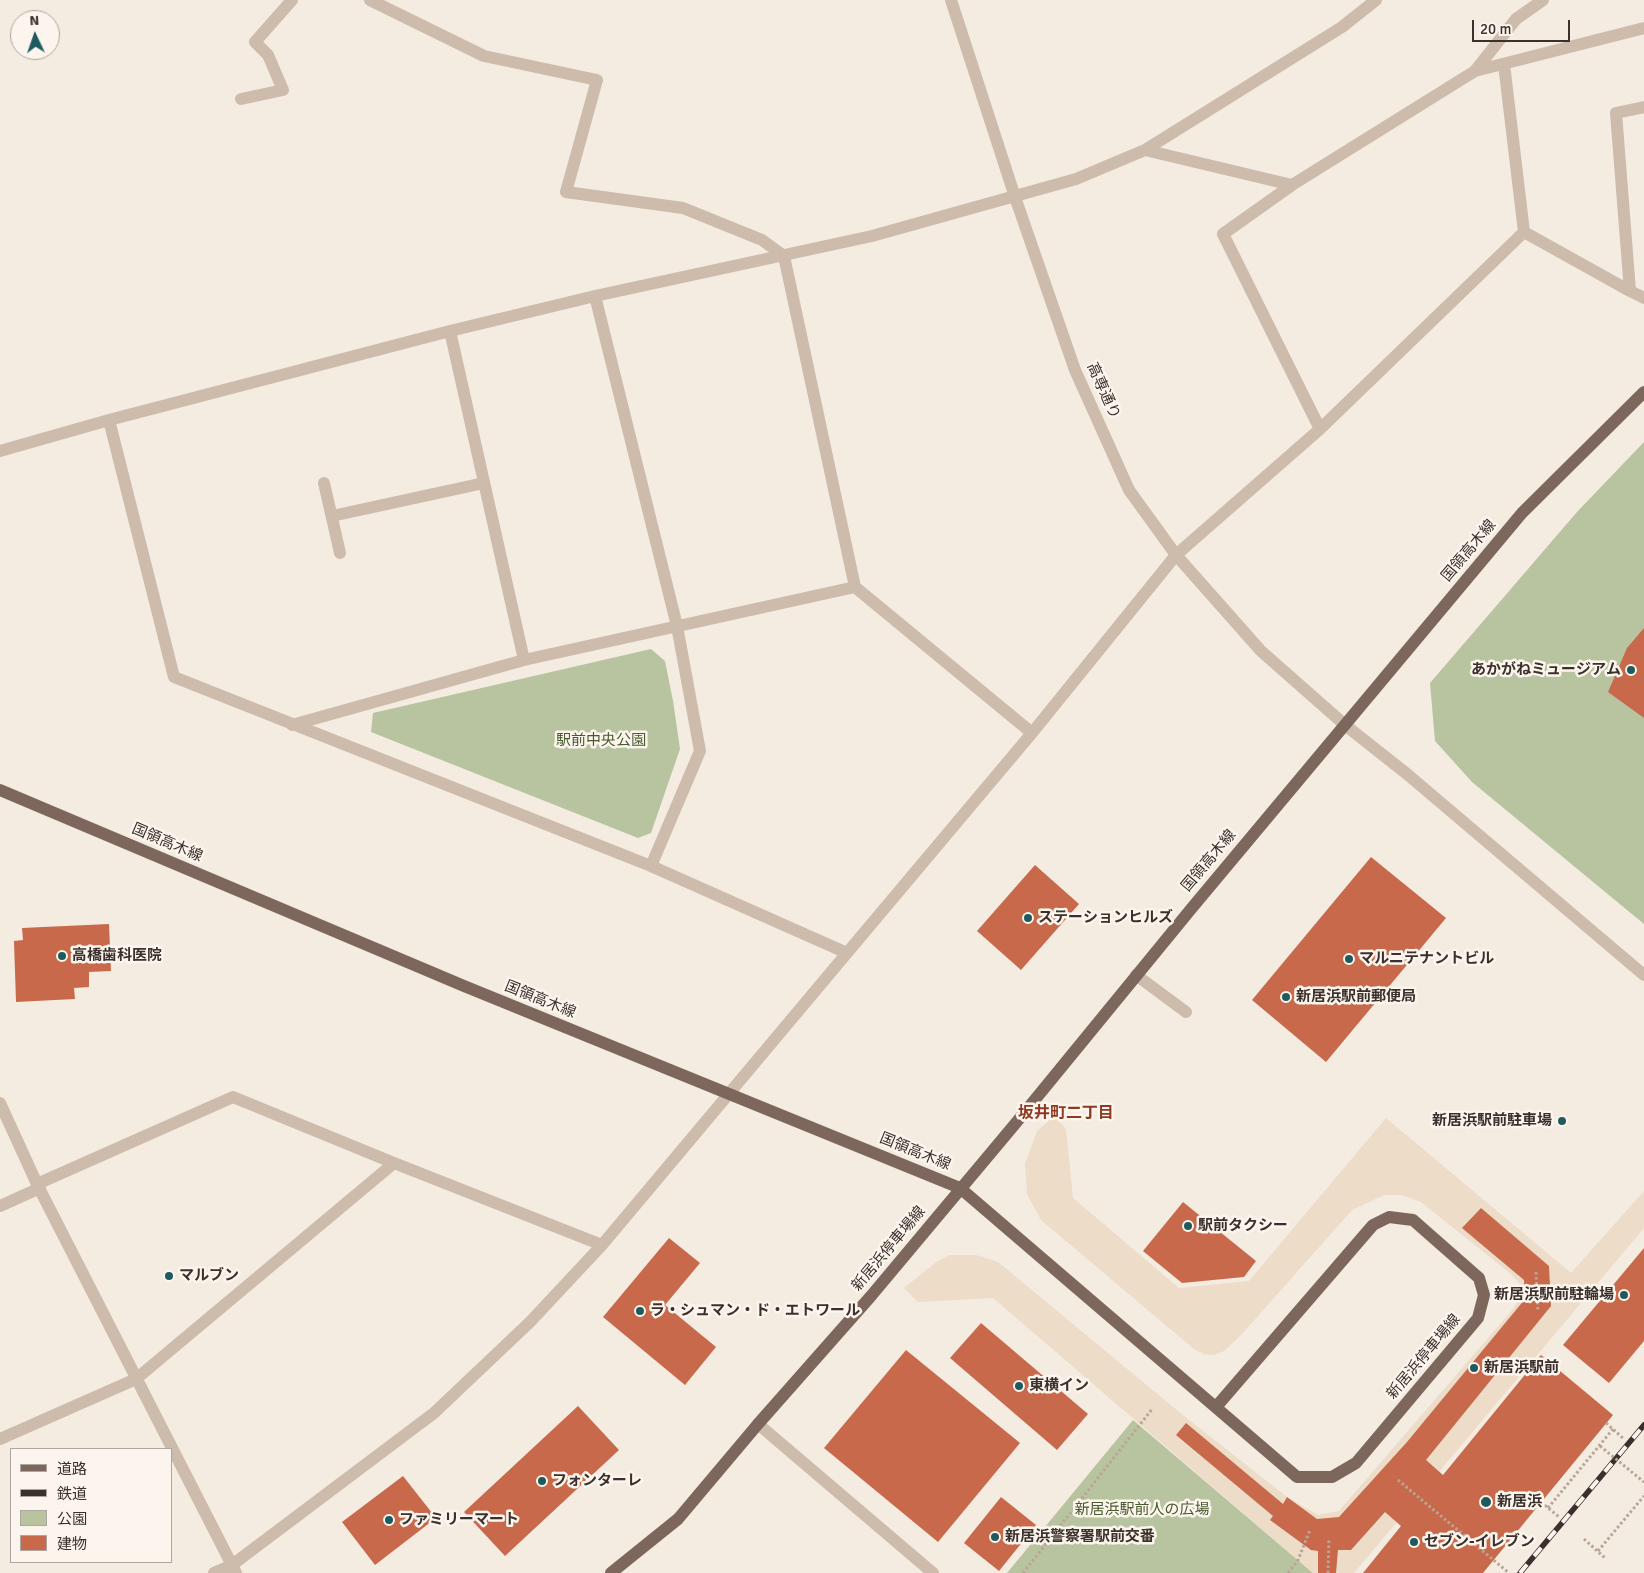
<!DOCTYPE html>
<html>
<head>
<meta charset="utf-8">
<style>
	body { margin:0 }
	#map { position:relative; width:1644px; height:1573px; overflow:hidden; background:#f4ebe1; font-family:Signika,"Noto Sans JP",sans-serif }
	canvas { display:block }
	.legend { position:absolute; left:10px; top:1448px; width:162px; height:115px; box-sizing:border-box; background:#fbf5ee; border:1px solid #aea6a0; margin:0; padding:6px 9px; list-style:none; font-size:15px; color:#3b302b }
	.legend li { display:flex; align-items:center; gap:10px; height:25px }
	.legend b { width:25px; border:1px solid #aea6a0 }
	.north { position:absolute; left:10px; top:10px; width:50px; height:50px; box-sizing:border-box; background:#fbf5ee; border:1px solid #aea6a0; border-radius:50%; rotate:357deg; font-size:14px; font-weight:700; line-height:20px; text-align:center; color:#3b302b }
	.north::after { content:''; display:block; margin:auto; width:18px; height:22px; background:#1f5a5e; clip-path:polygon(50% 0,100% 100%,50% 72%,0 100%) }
	.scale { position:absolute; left:1472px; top:20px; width:98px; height:22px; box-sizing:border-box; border:2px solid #3b302b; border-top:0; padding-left:6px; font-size:15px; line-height:18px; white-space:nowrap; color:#3b302b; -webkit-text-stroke:4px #fbf5ee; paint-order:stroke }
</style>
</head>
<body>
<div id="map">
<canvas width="1644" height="1573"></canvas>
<ul class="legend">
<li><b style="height:6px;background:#7d675c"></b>道路</li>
<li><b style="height:6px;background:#3b302b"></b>鉄道</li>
<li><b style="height:14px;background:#b8c4a0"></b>公園</li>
<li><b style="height:14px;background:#c8694b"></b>建物</li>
</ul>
<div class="north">N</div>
<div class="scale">20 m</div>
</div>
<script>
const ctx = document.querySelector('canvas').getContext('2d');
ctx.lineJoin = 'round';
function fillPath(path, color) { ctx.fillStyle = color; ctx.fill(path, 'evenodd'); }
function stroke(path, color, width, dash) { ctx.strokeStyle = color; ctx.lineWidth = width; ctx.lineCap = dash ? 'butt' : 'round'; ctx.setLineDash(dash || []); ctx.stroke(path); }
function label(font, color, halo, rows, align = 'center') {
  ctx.font = font + ' Signika,"Noto Sans JP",sans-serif'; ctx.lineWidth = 5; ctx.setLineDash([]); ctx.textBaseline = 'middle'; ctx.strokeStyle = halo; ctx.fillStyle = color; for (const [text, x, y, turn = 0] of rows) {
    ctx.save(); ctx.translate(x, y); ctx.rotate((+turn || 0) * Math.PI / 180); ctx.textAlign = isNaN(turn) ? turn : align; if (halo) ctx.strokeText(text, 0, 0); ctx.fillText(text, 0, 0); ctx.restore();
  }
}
fillPath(new Path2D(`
	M1644,442v482l-172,-142 -37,-41 -5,-58 147,-171z
	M651,649l14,12 8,40 7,48 -29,84 -13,5 -267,-106 2,-19z
	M1133,1420l180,153h-306z`), '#b8c4a0');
fillPath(new Path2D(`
	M1054,1116l12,13 7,69 106,90 70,-7 137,-163 185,155 73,-82v37l-290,345h-41l-320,-275 -75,4 -14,-14 31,-25 15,-8h26l22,7 186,154 103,81 31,18 21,-4 175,-203 7,-15 -2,-10 -8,-9 -90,-72 -19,-7h-18l-32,15 -111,125 -17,16 -10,4 -10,-1 -10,-5 -153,-129 -14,-26 -2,-30 12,-33z`), '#ecdcc8');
fillPath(new Path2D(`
	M1644,628v90l-36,-26 19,-44z
	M1371,857l75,61 -120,144 -74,-62z
	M1035,865l44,39 -58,66 -44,-39z
	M109,924l2,47 -22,1v15l-15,1 1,11 -59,3 -2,-61 9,-1 -1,-12z
	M1183,1202l73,59 -12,16 -62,6 -39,-32z
	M1481,1208l68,58 2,40 -125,154 17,15 98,-120 72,60 -130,158h-120l38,-47 -16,-14 -34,38h-13l-2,23h-18v-22l-7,-1 -41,-30 3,-4 -97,-81 10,-12 97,81 4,-7 30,22 22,-2 68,-75 118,-143 -1,-19 -62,-52z
	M669,1238l31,25 -35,42 51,42 -31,38 -82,-68z
	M1644,1248v93l-35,42 -46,-38z
	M981,1323l107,91 -31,36 -107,-92z
	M906,1350l114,93 -82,99 -114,-94z
	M578,1406l41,44 -114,106 -41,-44z
	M403,1476l33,42 -61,47 -33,-43z
	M1001,1497l35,28 -37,46 -35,-28z`), '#c8694b');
stroke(new Path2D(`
	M1536,1272l2,40
	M1606,1423l18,16
	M1398,1480l111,93
	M1541,1502l18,15
	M1548,1508l65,-79
	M1584,1539l21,19
	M1598,1551l46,-55
	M1023,1573l130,-165
	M1288,1573l10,-13 12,-30
	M1328,1573l1,-34`), '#b9a596', 3, [2.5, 2.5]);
stroke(new Path2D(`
	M370,0l114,56 113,24 -31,112 117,16 79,32 22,16 71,331 177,146
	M951,0l64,197 60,173 54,120 47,65 85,96 84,74 62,49 237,201
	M1504,64l20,168
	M1475,71l169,-43
	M241,99l42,-9 -15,-35 -13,-13 37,-42
	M1644,107l-28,6 14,178 14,7
	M1145,150l147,35 183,-114 41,-52 27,-19
	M1292,185l-69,49 97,195
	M595,296l82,330 23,125 -49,115
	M450,331l74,329
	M109,420l65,257 477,189 196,87 185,-220 144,-178 144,-126 204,-197 106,59
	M0,451l109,-31 341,-89 145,-35 277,-60 204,-57 69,-29 197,-123 34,-27
	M324,483l16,70
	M332,516l152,-33
	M292,725l232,-65 331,-73
	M1136,975l50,37
	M0,1103l37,81 199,389
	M37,1184l196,-87 161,66 208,82
	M0,1206l40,-18
	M758,1424l175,149
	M0,1439l136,-60 258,-216
	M214,1573l18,-8 202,-152 96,-91 72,-77 245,-292`), '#cdbbac', 12);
stroke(new Path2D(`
	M0,790l464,196 496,202 337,289h35l24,-14 122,-145 6,-23 -5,-17 -66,-58 -24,-3 -16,8 -157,182
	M611,1573l67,-54 80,-95 113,-128 144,-172 176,-215 331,-396 122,-121`), '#7d675c', 12);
const rail = new Path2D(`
	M1520,1573l124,-148`);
stroke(rail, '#3b302b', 5.5);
stroke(rail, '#fbf5ee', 4, [11]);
stroke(new Path2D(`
	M1600,1446l44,36`), '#b9a596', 3, [2.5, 2.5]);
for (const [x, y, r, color] of [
	[1631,670,5,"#1f5a5e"],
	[1028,918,5,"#1f5a5e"],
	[62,956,5,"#1f5a5e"],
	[1349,959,5,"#1f5a5e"],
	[1286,997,5,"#1f5a5e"],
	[1562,1121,5,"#1f5a5e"],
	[1188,1226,5,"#1f5a5e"],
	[169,1276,5,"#1f5a5e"],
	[1624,1295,5,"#1f5a5e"],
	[640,1311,5,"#1f5a5e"],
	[1474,1368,5,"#1f5a5e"],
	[1019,1386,5,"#1f5a5e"],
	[542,1481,5,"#1f5a5e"],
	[1486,1502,6,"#1f5a5e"],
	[389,1520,5,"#1f5a5e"],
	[995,1537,5,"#1f5a5e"],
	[1414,1542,5,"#1f5a5e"]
]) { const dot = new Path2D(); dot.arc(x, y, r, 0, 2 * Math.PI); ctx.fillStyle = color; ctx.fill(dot); stroke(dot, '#fbf5ee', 2); }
label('15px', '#3b302b', '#fbf5ee', [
	["高専通り",1103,391,66],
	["国領高木線",1469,551,-50],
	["国領高木線",167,843,23],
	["国領高木線",1209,861,-50],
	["国領高木線",540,1000,22],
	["国領高木線",915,1152,22],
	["新居浜停車場線",889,1249,-50],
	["新居浜停車場線",1424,1357,-50]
]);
label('bold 15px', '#3b302b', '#fbf5ee', [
	["あかがねミュージアム",1621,670,"right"],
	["ステーションヒルズ",1038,918],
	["高橋歯科医院",72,956],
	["マルニテナントビル",1359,959],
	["新居浜駅前郵便局",1296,997],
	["新居浜駅前駐車場",1552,1121,"right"],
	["駅前タクシー",1198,1226],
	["マルブン",179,1276],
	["新居浜駅前駐輪場",1614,1295,"right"],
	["ラ・シュマン・ド・エトワール",650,1311],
	["新居浜駅前",1484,1368],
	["東横イン",1029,1386],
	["フォンターレ",552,1481],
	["新居浜",1497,1502],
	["ファミリーマート",399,1520],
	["新居浜警察署駅前交番",1005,1537],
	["セブン-イレブン",1424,1542]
], 'left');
label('15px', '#4a5a2e', '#fbf5ee', [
	["駅前中央公園",601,741],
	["新居浜駅前人の広場",1142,1510]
]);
label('bold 16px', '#8c3b22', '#fbf5ee', [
	["坂井町二丁目",1066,1114]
]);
</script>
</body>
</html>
